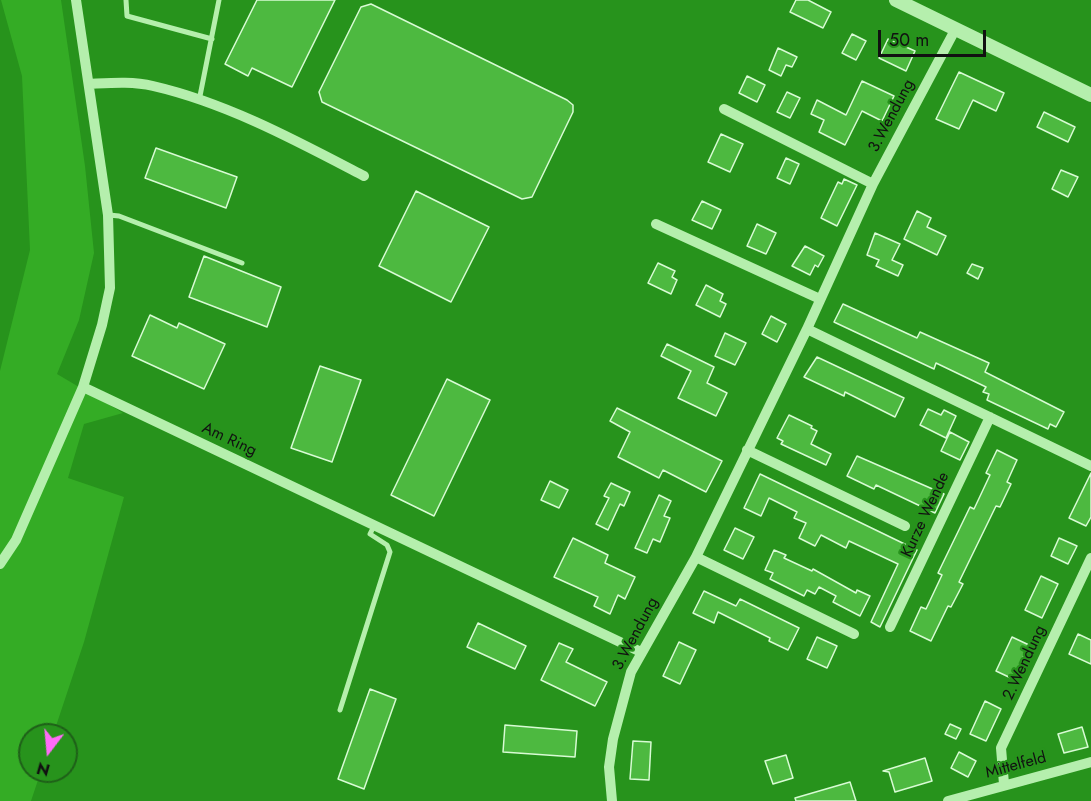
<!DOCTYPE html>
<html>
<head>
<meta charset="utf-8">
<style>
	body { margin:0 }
	#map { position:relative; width:1091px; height:801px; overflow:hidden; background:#27931c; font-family:Jost,sans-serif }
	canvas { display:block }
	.north { position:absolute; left:18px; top:723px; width:60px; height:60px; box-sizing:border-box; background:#27931c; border:2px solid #1e5f18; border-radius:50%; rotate:196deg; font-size:16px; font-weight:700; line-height:24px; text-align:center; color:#111 }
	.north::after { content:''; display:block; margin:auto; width:21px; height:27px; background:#ff6bf7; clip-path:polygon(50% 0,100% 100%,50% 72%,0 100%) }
	.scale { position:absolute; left:878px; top:30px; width:108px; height:27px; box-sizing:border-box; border:3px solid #111; border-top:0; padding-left:8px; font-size:18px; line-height:21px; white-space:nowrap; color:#111; -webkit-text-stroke:4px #27931c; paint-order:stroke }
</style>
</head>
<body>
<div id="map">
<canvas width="1091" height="801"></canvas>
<div class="north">N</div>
<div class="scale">50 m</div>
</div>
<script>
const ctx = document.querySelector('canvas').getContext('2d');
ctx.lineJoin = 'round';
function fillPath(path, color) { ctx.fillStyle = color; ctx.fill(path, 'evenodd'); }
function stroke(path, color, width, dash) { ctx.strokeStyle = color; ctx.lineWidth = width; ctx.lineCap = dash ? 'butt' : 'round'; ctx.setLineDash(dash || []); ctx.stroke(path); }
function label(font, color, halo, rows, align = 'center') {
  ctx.font = font + ' Jost,sans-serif'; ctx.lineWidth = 4.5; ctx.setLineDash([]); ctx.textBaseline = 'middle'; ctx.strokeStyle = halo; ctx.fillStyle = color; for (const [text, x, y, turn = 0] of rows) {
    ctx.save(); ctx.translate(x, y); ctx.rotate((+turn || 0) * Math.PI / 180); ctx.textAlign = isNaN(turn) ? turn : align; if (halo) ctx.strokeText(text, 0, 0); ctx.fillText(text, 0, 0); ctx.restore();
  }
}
fillPath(new Path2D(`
	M1,0h60l24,166 9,87 -15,67 -22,54 66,39 -39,11 -16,54 56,19 -40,145 -31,93h-23v36h11l-10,30h-31v-430l30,-121 -8,-174z`), '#34ac25');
const building = new Path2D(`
	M257,0h78l-43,87 -40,-19 -4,8 -23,-12z
	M796,0h12l23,12 -8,16 -33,-16z
	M371,4l196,96 6,5v7l-41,85 -10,2 -200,-97 -3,-10 42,-85z
	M852,34l14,7 -10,19 -14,-7z
	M888,39l27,12 -9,20 -27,-13z
	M778,48l19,9 -5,10 -6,-2 -5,11 -12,-6z
	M959,72l45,21 -8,18 -23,-11 -14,29 -23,-10z
	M747,76l18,9 -8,17 -18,-9z
	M862,81l32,15 -12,25 -20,-10 -17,34 -26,-13 5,-12 -13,-6 6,-14 29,15z
	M787,92l13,6 -10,20 -13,-6z
	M1044,112l31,15 -7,15 -31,-15z
	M721,134l22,10 -13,28 -22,-10z
	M156,148l81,29 -11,31 -81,-30z
	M786,158l13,6 -9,20 -13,-6z
	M1061,170l17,7 -10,20 -16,-8z
	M844,179l13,6 -20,41 -16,-8 17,-36 4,2z
	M416,191l73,36 -38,75 -72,-36z
	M702,201l19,9 -9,19 -20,-9z
	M917,211l14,7 -4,9 19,9 -9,19 -33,-16z
	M757,224l19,9 -10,21 -19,-8z
	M875,233l25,11 -8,16 11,5 -5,11 -22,-10 3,-6 -12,-5z
	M805,246l19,10 -6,11 -3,-2 -5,10 -18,-9z
	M204,256l77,31 -14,40 -78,-30z
	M658,263l17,8 -3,6 5,3 -6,14 -23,-11z
	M972,264l11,4 -5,11 -11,-6z
	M706,285l17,9 -3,7 6,3 -6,13 -24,-12z
	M843,304l74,34 3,-6 69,31 -4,9 79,40 -8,15 -6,-3 -2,5 -61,-29 2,-6 -6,-2 3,-5 -50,-24 -2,6 -100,-47z
	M150,315l27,13 2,-5 46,21 -21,45 -72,-33z
	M771,316l15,8 -9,18 -15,-8z
	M725,333l21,10 -11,22 -20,-9z
	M667,344l47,23 -7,16 20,10 -11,23 -38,-18 13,-27 -30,-15z
	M817,357l87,41 -9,19 -50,-25 -1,4 -40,-19z
	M320,366l41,14 -29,82 -41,-14z
	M447,379l43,21 -56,116 -43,-21z
	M617,408l105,53 -16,31 -43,-22 -4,8 -41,-21 12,-25 -20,-11z
	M928,409l13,6 3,-5 12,6 -10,22 -26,-13z
	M789,415l23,11 -1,2 6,3 -6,13 20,10 -5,11 -45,-21 2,-3 -6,-3z
	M950,432l19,10 -9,18 -19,-9z
	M997,450l20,10 -10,22 4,2 -11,23 -4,-1 -37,76 4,2 -12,23 -3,-1 -17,35 -21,-10 11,-24 5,2 16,-34 -4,-2 32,-66 4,2 16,-34 -4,-2z
	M857,456l87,38 -9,19 -59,-28 -2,4 -27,-13z
	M1091,473v44l-5,9 -17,-8z
	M760,474l157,76 -37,77 -9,-5 27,-58 -49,-23 -3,7 -25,-13 -6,11 -16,-8 7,-15 -12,-5 3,-6 -28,-14 -8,18 -17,-8z
	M550,481l18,9 -9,18 -18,-8z
	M611,483l19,9 -6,14 -4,-2 -12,26 -12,-6 13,-26 -5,-2z
	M659,495l12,6 -7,15 6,2 -10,24 -7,-3 -6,14 -12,-5z
	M735,528l19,9 -11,22 -19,-9z
	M573,538l35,17 -3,8 30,14 -10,22 -7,-4 -8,19 -16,-8 4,-9 -44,-20z
	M1059,538l18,8 -9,18 -17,-8z
	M774,550l12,5 -2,3 28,13 1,-2 43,24 1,-3 13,6 -10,20 -27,-14 3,-6 -17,-9 -4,7 -8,-4 -3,6 -34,-17 3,-6 -8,-3z
	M1041,576l17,8 -16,34 -17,-8z
	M704,591l32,15 4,-7 59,29 -11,22 -19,-9 1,-3 -52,-26 -4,11 -21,-10z
	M478,623l48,23 -11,23 -48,-22z
	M1078,634l13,6v24l-22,-10z
	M817,637l20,9 -10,22 -20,-9z
	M1012,637l17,8 -16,34 -17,-8z
	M679,642l17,8 -16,34 -17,-8z
	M559,643l14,6 -7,13 41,20 -12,24 -54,-26z
	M370,689l26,10 -32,90 -26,-10z
	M985,701l16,8 -15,32 -16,-7z
	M950,724l11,5 -5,10 -11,-5z
	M505,725l72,6 -2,26 -72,-5z
	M1082,727l6,20 -24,6 -6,-19z
	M633,741l18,1 -2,38 -19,-1z
	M959,752l17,9 -8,16 -17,-9z
	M786,755l7,23 -20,6 -8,-23z
	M925,758l7,23 -37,11 -6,-20 -6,-1z
	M850,782l6,19h-60l-1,-3z`);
fillPath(building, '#4db940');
stroke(building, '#d8fbd4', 1.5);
stroke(new Path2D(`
	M126,0l1,16 85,23
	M199,101l20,-101
	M109,215l10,1 123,47
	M340,710l50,-158 -3,-7 -17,-11 4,-8`), '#b5efad', 5);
stroke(new Path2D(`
	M89,84c21,-1 43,-3 64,2 74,17 144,55 211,90
	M724,109l149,75
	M656,224l164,75
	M807,329l284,137
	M83,387l558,265
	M747,450l158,76
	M696,557l158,77
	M0,564l16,-24 67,-153 19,-62 8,-37 -2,-73 -32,-215
	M890,627l100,-210
	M1004,784l-3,-36 90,-190
	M612,801l-3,-34 4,-28 18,-67 65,-115 111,-228 66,-145 82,-154
	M948,801l143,-39`), '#b5efad', 10);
stroke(new Path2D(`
	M896,0l195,95`), '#b5efad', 14);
label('16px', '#111', '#27931c', [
	["3.Wendung",892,116,-62],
	["Am Ring",229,440,25],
	["Kurze Wende",926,515,-65],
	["3.Wendung",636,634,-62],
	["2.Wendung",1025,663,-65],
	["Mittelfeld",1016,766,-15]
]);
</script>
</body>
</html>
